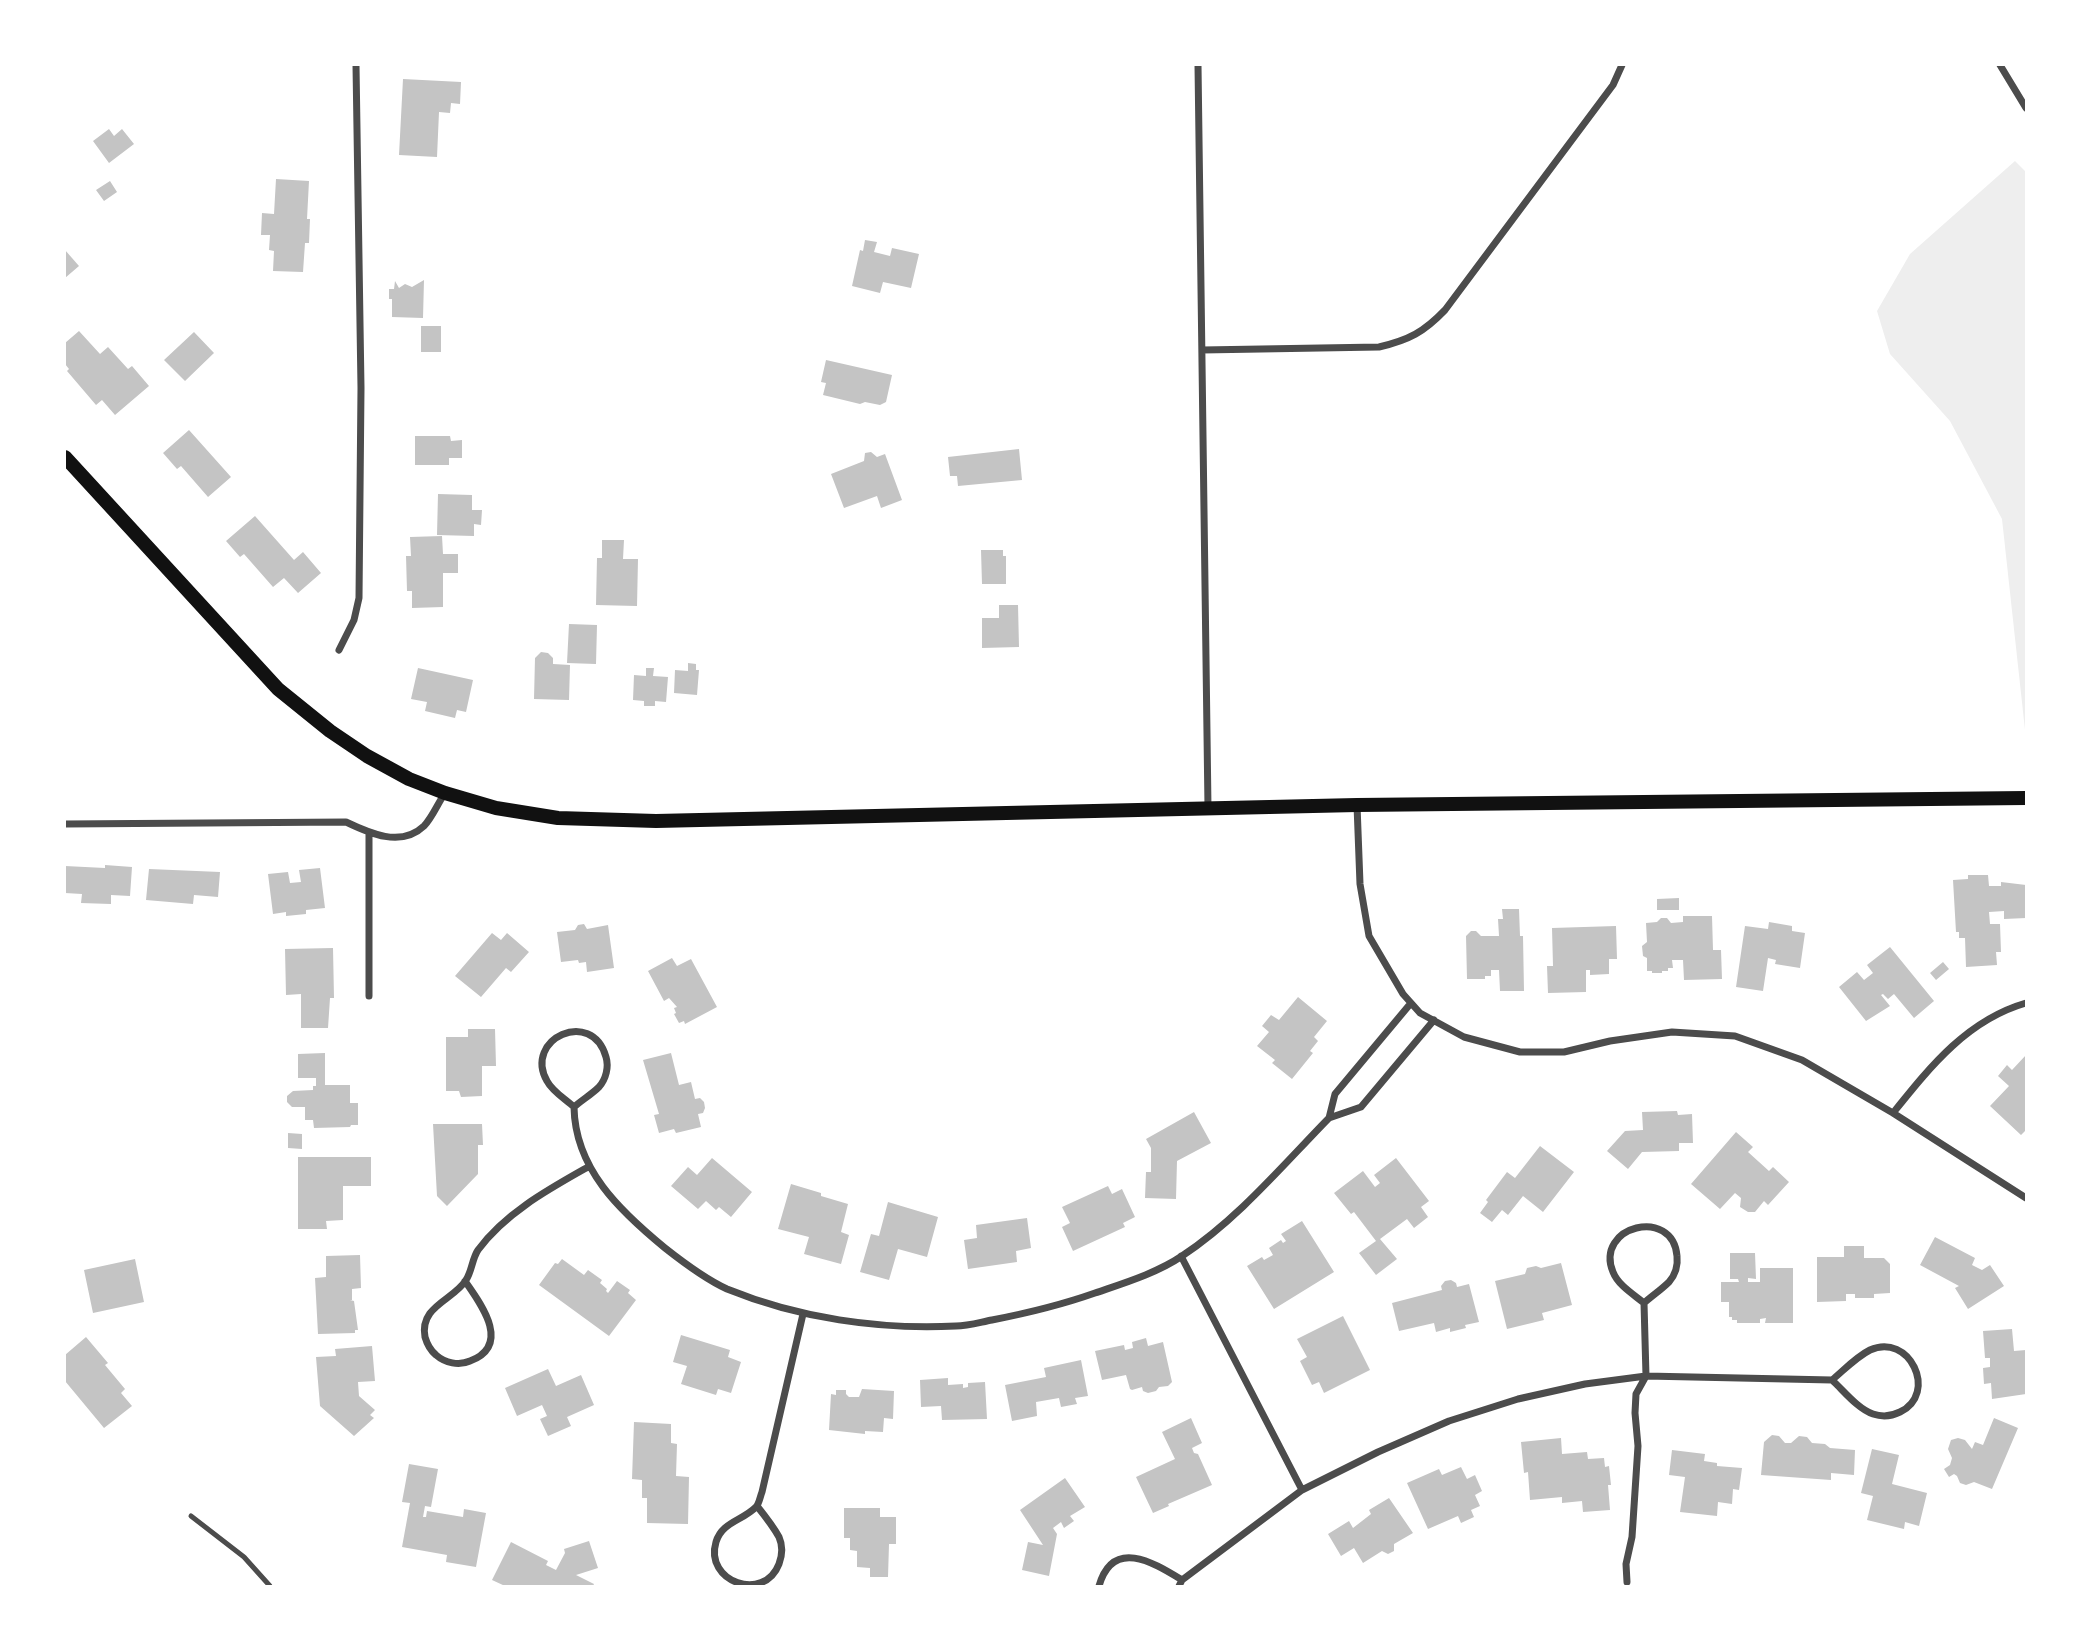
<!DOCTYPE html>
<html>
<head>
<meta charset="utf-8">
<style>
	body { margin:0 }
	#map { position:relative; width:2091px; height:1651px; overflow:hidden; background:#fff; font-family:Barlow,sans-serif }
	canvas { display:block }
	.frame { position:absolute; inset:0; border:66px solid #fff; pointer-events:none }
</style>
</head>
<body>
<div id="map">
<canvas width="2091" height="1651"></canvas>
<div class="frame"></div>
</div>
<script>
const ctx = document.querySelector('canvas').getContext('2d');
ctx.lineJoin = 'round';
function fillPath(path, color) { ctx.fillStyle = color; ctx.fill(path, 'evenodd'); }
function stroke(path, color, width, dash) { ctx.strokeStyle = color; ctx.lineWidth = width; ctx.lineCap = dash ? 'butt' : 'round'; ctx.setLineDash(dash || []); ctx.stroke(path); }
fillPath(new Path2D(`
	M2015,161l11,11v567l-24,-220 -52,-98 -60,-67 -13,-43 33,-57z`), '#eee');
fillPath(new Path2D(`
	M403,79l58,3 -1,22 -9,-1 -1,10 -11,-1 -2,45 -38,-2z
	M109,129l5,7 8,-7 12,15 -25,19 -16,-22z
	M276,179l33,2 -2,38h3l-1,24h-4l-2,29 -30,-1 1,-20 -5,-1 1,-15h-9l1,-22 12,1z
	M110,181l7,11 -13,9 -8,-11z
	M865,240l12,2 -3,10 16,4 2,-8 27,6 -8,34 -28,-6 -3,11 -28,-7 8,-36 3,1z
	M65,250l14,16 -14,12z
	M424,280l-1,38 -31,-1v-18h-3v-10h5l1,-8 4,7 6,-4 7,3z
	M421,326h20v26h-20z
	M79,331l21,23 8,-7 20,22 4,-3 17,20 -34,29 -13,-15 -6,5 -29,-34 2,-2 -4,-5v-21z
	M194,332l20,21 -29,28 -21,-21z
	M826,360l66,15 -6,27 -6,3 -15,-3 -5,2 -37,-9 3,-12 -5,-1z
	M189,430l42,47 -23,20 -27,-31 -4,3 -14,-16z
	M415,436h35l1,5 11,-1v18h-13v7h-34z
	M1019,449l3,31 -64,6 -1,-10h-7l-2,-19z
	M871,452l6,5 8,-3 17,46 -21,8 -4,-12 -33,12 -13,-34 33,-13 1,-8z
	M438,494l34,1v15h10l-1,15 -7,-1v12l-37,-1z
	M255,516l39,44 9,-8 18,21 -23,20 -14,-15 -11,9 -29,-33 -4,3 -14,-16z
	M442,536l1,18h15v19h-15v34l-31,1v-17h-5l-1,-35h5l-1,-19z
	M602,540h22l-1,19h15l-1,47 -41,-1 1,-47h5z
	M981,550h22v6h3v28h-24z
	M999,605h19l1,42 -37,1v-30h17z
	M569,624l28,1 -1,39 -29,-1z
	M541,652l7,1 5,5v6l17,1 -1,35 -35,-1 1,-41z
	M688,663l8,1v6h3l-2,25 -23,-2 1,-23 13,1z
	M418,668l55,12 -7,32 -9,-2 -2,8 -30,-7 2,-9 -16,-3z
	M646,668h8l-1,8 15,1 -2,25 -11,-1v5h-11v-5l-11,-1 1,-25 12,1z
	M105,865l27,2 -2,29 -19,-1v9l-30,-1 1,-9 -17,-1v-27l40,2z
	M320,868l5,40 -19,2v4l-20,2v-4l-13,2 -5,-40 20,-2 2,11 11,-1 -2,-12z
	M149,869l71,3 -2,25 -24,-2 -1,9 -47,-4z
	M1968,875h20l1,11h12v-4l25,3v33l-22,1v-8l-15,1 1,12h10l1,28h-5l1,13 -31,2 -1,-29h-6v-6h-3l-3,-52 15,-1z
	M1679,898v12h-22v-11z
	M1502,909h17l1,27h3l1,55h-24l-1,-21h-8v6h-6v3h-18l-1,-43 5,-5h5l5,5h18l-1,-17h5z
	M1683,916h29l1,34h8l1,29 -38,1 -1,-20h-11l1,8h-5v3h-6v2h-10v-2h-5v-13l-4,-2 -1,-10 5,-4 -1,-19 11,-1 4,-4h6l4,5 12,-1z
	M1769,922l23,4v5l13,2 -5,35 -25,-4 1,-4 -8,-2 -5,33 -27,-4 9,-61 23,3z
	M584,924l3,5 21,-4 6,43 -27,4 -1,-10 -7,1 -1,-3 -17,2 -4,-30 18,-2 3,-5z
	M1616,926l1,33h-8v15l-19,1v-5h-4v22l-38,1 -1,-27h6l-1,-38z
	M492,933l9,7 6,-7 22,19 -18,20 -5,-4 -25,29 -26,-21z
	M1890,947l44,54 -20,17 -20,-24 -6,5 -5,-5 -2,1 9,11 -24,15 -27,-34 18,-15 7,8 9,-7 -6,-8z
	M333,948l1,50h-4l-2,30h-27v-34l-15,1 -1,-46z
	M672,958l5,8 14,-7 26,48 -32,17 -1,-3 -5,2 -5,-9 2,-1 -2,-5 3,-1 -8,-9 -5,3 -16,-30z
	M1943,962l6,7 -13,11 -6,-7z
	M1298,997l29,24 -13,16 4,4 -8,10 3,2 -21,26 -20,-16 3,-3 -18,-14 12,-14 -7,-6 9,-11 8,5z
	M468,1029h27l1,37h-14v30l-21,1 -2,-6h-13v-54h22z
	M325,1053v32h25v18h8v22h-7l-1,2 -36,1 -1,-8h-8v-13h-13l-5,-5v-6l6,-5 20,-1v-4h3v-8h-18v-24z
	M671,1053l8,32 12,-3 4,17 5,-1 4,4 1,6 -2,5 -5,1 3,13 -25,6 -2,-4 -15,4 -5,-18 5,-1 -16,-54z
	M2026,1055v75l-5,5 -31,-29 19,-20 -11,-10 9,-11 5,5z
	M1677,1111l1,4 14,-1 1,29h-14v8l-37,1 -14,17 -21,-18 18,-20 18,-1 -1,-18z
	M1194,1112l17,31 -34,18 -1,38 -31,-1 1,-26h5v-24l-5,-9z
	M433,1124h49l1,21h-5v29l-31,32 -10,-10z
	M1736,1132l17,15 -5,5 21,19 4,-4 16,15 -21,23 -4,-4 -9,11h-7l-8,-5 1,-9 -6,-5 -15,16 -29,-25z
	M288,1133l14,1v15l-14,-1z
	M1540,1146l34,26 -31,40 -20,-16 -15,19 -6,-5 -10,12 -12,-9 8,-11 -2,-2 21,-28 8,6z
	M298,1157h73v29h-28v34l-17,1 1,8h-29z
	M712,1158l40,34 -21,25 -12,-10 -3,3 -10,-9 -8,8 -27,-23 17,-19 9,8z
	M1396,1158l33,43 -8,6 7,10 -14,11 -7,-9 -27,20 17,20 -21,16 -17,-22 17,-12 -22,-29 -3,2 -17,-21 29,-22 12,16 5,-4 -6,-8z
	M791,1184l30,9v3l27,8 -7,28 8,3 -8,29 -37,-10 5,-17 -31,-8z
	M1108,1186l4,8 10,-5 13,28 -12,6 2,4 -52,24 -11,-24 8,-4 -8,-16z
	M888,1202l50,15 -11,40 -29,-8 -9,31 -29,-8 11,-38 8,2z
	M1027,1218l4,30 -15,3 1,11 -49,7 -4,-29 13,-2 -1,-13z
	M1302,1221l32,51 -60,37 -27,-43 15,-9 2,3 9,-5 -4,-7 12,-8 2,3 3,-2 -5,-7z
	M1935,1237l40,21 -3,7 10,5 8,-5 14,21 -36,23 -13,-21 4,-2 -39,-21z
	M1844,1246h20v12h20l6,6v29l-16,1v4h-19v-4h-9v7l-29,1v-45h27z
	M1730,1253h25l1,26 -8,-1v4h12v-14h33v55h-28l1,-5 -6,1v4h-23v-3h-5v-3h-3v-15h-8v-20h18l-1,-3h-8z
	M360,1255l1,33 -9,1v11h-2l4,1 4,29h-3v3l-37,1 -3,-56 11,-1v-21z
	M135,1259l9,43 -51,11 -9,-43z
	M562,1259l22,16 4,-5 14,10 -2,3 7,6 -1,2 2,2 9,-12 13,9 -2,3 8,7 -27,36 -70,-51 16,-22 3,1z
	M1561,1263l11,42 -30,8 2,7 -37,9 -12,-48 30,-7 2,-6 9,-2 5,2z
	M1451,1280l5,3 1,4 12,-3 10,38 -14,3 1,3 -16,4v-4l-14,4 -2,-9 -35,8 -7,-28 50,-13 -1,-4 4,-5z
	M1343,1316l27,54 -46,23 -5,-11 -7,3 -12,-24 7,-4 -10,-18z
	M2012,1329l2,22 12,-1v44l-34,5 -1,-16 -7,1 -1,-16 7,-1v-9h-5l-2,-27z
	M681,1335l49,15 -2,7 13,5 -10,31 -13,-4 -2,6 -35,-11 6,-18 -14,-4z
	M86,1337l22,26 -3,2 20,24 -4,4 11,13 -28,22 -39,-47v-26z
	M1146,1338l2,8 15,-4 9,40 -4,4 -9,1 -3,4 -8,2 -5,-2 -1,-4 -10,3 -2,-1 -4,-14 -24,5 -7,-29 29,-6 1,5 8,-2 -1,-6z
	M372,1346l3,35 -17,1 1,14 16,14 -5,5 4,3 -20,18 -34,-30 -4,-49 20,-1 -1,-7z
	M1081,1360l7,36 -13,2 2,6 -16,3 -2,-9 -23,4 1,14 -25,5 -7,-36 41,-8 -2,-9z
	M548,1369l8,17 25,-11 13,30 -27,12 4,9 -23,10 -8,-17 7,-3 -5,-11 -25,11 -12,-28z
	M948,1378v7l15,-1v4l5,-1v-4l17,-1 2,37 -45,1 -1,-14 -20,1 -1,-27z
	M862,1389l32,2 -1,28 -9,-1 -1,14 -18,-1v3l-36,-4 2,-36 5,1v-5h10v4l3,3h10z
	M1191,1418l11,25 -10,5 2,5 4,1 14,31 -44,19 1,2 -16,7 -17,-36 39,-18 -13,-27z
	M1994,1418l24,10 -26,61 -18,-7 -8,3 -6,-2 -3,-7 -3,-2 -5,3 -5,-8 6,-4 2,-7 -4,-9 3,-9 7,-2 7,2 7,9 3,-7 8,3z
	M634,1422l37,2v19l6,1 -1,32 13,1 -1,47 -41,-1v-25h-5v-18l-10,-1z
	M1772,1435l7,1 6,7h6l8,-7 8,1 5,6 13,1 5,4 25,2 -1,25 -23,-2v7l-70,-5 3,-33z
	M1561,1438l1,16 25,-2 1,7 16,-1 1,9 4,-1 2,19h-3l2,25 -27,2 -1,-11 -20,2v-6l-32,3 -2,-28 -4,1 -3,-31z
	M1872,1449l27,6 -7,29 35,9 -8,33 -14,-4 -1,7 -37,-9 6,-24 -12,-3z
	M1672,1450l33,4 -1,7 13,2v3l25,2 -3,22 -6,-1 -1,15 -14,-2 -1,14 -37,-4 5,-35 -16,-2z
	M409,1464l29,5 -7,38 -6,-1 -2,11h3l1,-6 36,6 1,-8 22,4 -10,54 -30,-5 1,-7 -45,-8 8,-44 -8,-1z
	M1461,1467l6,12 8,-4 7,16 -7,4 5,11 -9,4 3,7 -13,6 -3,-7 -30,13 -21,-46 32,-14 3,6z
	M1065,1478l20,29 -15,9 4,5 -10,7 -3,-6 -8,6 4,6 -8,42 -27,-6 6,-28 15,3 -23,-35z
	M1389,1498l24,35 -19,11v7l-6,3 -6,-3 -19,12 -9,-15 -13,8 -13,-22 21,-13 4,7 18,-14 -2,-4z
	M844,1508h36v9h16v27h-7l-1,33h-18v-9l-13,-1v-16l-7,-1v-12h-6z
	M589,1541l9,27 -22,7 18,9 -1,2h-88l-13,-6 19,-38 37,19 -2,4 10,5 9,-17 -1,-4z`), '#c4c4c4');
stroke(new Path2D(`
	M191,1516l53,41 26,29`), '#4c4c4c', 5);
stroke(new Path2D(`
	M1198,65l10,743
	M2000,65l26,43
	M1202,350l177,-3c30,-7 45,-15 66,-37l168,-225 9,-20
	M339,650l15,-30 5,-22 2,-210 -5,-323
	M1357,805l3,79 9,52 34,58 17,19 44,24 56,15h44l46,-11 62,-9 63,4 67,24 91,53 133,85
	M65,824l281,-2c23,11 55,26 78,4 8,-8 14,-23 21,-33
	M369,996v-163
	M1411,1003l-76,91 -6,24 32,-11 73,-87
	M574,1107c8,-7 18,-13 25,-20 7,-8 10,-20 7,-30 -14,-50 -83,-18 -59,24 5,10 18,18 27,26 1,62 46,104 91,141 19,15 40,31 62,41 71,29 152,41 229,37 12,0 25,-4 36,-6 36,-7 69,-15 103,-27 29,-10 62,-20 87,-37 56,-37 101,-91 147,-138
	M1893,1113c37,-46 74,-93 133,-110
	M1181,1256l121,234
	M465,1281c16,23 47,64 5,80 -11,5 -25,2 -34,-6 -6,-5 -9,-11 -11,-18 -6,-31 29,-37 41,-57 6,-9 6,-21 12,-30 27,-37 71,-61 110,-83
	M757,1506c8,10 16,20 22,31 4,9 3,19 0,27 -15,39 -75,18 -63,-22 6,-20 26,-21 40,-35 3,-3 4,-10 6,-15l41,-178
	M1627,1582l-1,-18 6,-27 6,-91 -3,-33 1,-19 10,-18 -2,-73c8,-7 18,-14 25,-21 6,-7 9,-17 8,-26 -4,-50 -83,-30 -64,16 5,13 20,22 31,31
	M1099,1586c14,-49 55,-23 83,-6
	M1179,1586l3,-6 120,-90 76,-38 71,-31 69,-22 67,-15 61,-8 186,4c12,11 26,29 41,34 9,3 19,2 27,-2 39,-19 9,-80 -30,-62 -14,7 -27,21 -38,30`), '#4c4c4c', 7);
stroke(new Path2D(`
	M65,457l213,232 52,42 37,25 42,23 36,14 51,15 62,10 98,3 701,-16 669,-7`), '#111', 14);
</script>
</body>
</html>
